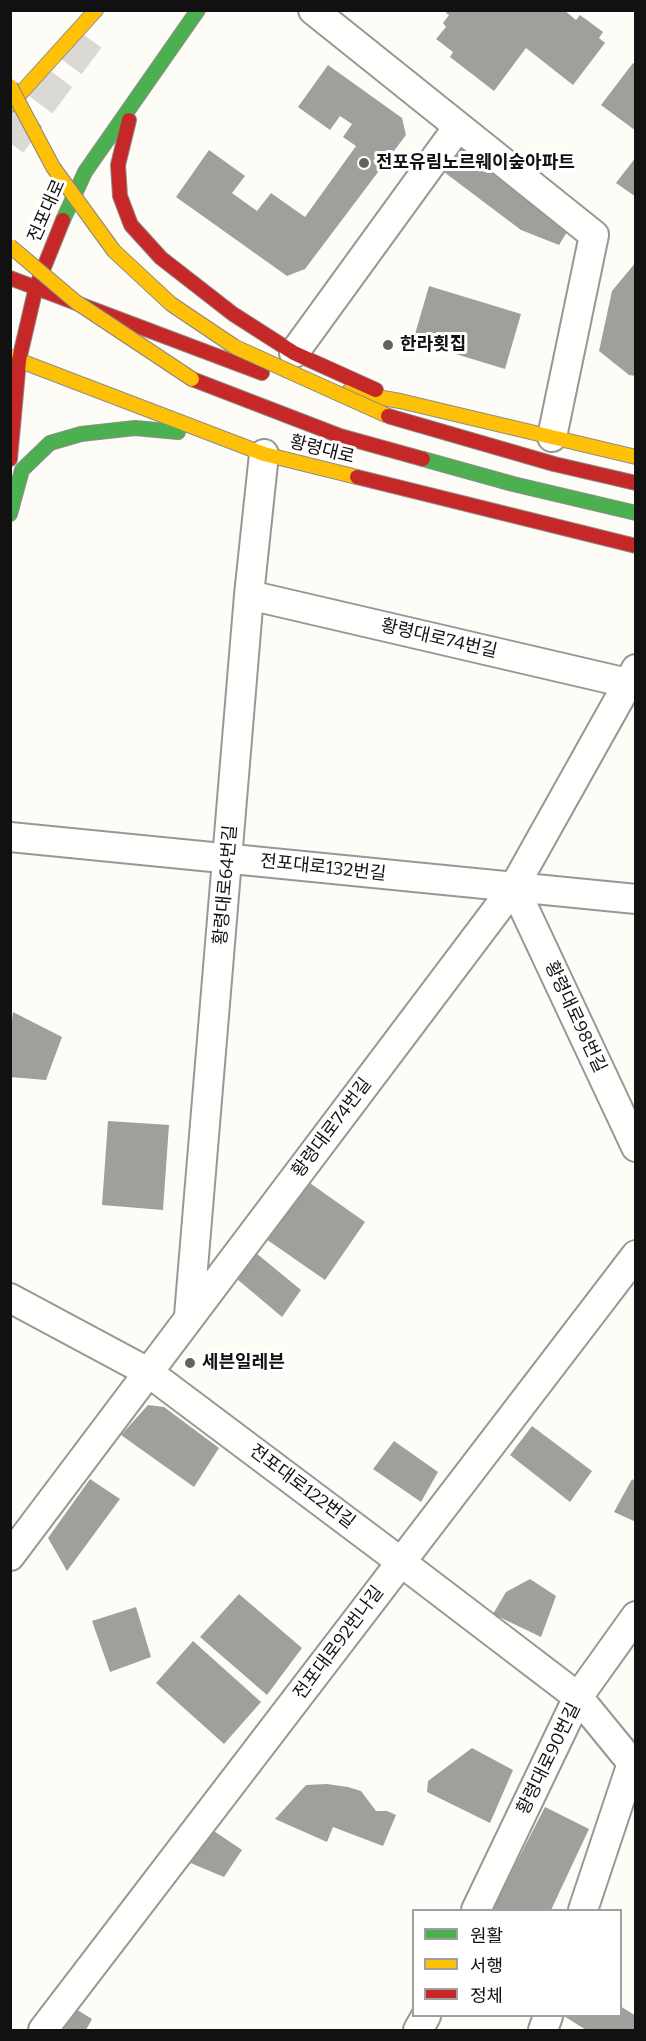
<!DOCTYPE html>
<html>
<head>
<meta charset="utf-8">
<style>
	body { margin:0 }
	#map { position:relative; width:646px; height:2041px; overflow:hidden; background:#fdfcf7; font-family:Bitter,"Noto Sans KR",serif }
	canvas { display:block }
	.frame { position:absolute; inset:0; border:12px solid #111; pointer-events:none }
	.legend { position:absolute; left:412px; top:1909px; width:210px; height:108px; box-sizing:border-box; background:#fff; border:2px solid #a0a0a0; margin:0; padding:8px 10px; list-style:none; font-size:18px; color:#111 }
	.legend li { display:flex; align-items:center; gap:12px; height:30px }
	.legend b { width:30px; border:2px solid #a0a0a0 }
</style>
</head>
<body>
<div id="map">
<canvas width="646" height="2041"></canvas>
<div class="frame"></div>
<ul class="legend">
<li><b style="height:8px;background:#4caf50"></b>원활</li>
<li><b style="height:8px;background:#ffc107"></b>서행</li>
<li><b style="height:8px;background:#c62828"></b>정체</li>
</ul>
</div>
<script>
const ctx = document.querySelector('canvas').getContext('2d');
ctx.lineJoin = 'round';
function fillPath(path, color) { ctx.fillStyle = color; ctx.fill(path, 'evenodd'); }
function stroke(path, color, width, dash) { ctx.strokeStyle = color; ctx.lineWidth = width; ctx.lineCap = dash ? 'butt' : 'round'; ctx.setLineDash(dash || []); ctx.stroke(path); }
function label(font, color, halo, rows, align = 'center') {
  ctx.font = font + ' Bitter,"Noto Sans KR",serif'; ctx.lineWidth = 6; ctx.setLineDash([]); ctx.textBaseline = 'middle'; ctx.strokeStyle = halo; ctx.fillStyle = color; for (const [text, x, y, turn = 0] of rows) {
    ctx.save(); ctx.translate(x, y); ctx.rotate((+turn || 0) * Math.PI / 180); ctx.textAlign = isNaN(turn) ? turn : align; if (halo) ctx.strokeText(text, 0, 0); ctx.fillText(text, 0, 0); ctx.restore();
  }
}
fillPath(new Path2D(`
	M448,10h116l12,10 4,-5 23,17 -4,6 6,5 -32,42 -47,-37 -32,43 -44,-34 3,-5 -17,-13 10,-12 -3,-4 6,-8 -3,-2z
	M633,63l3,2v66l-35,-26z
	M328,65l74,53 4,17 -101,134 -18,7 -111,-79 33,-47 36,26 -13,17 25,18 14,-18 34,24 51,-71 -13,-9 9,-13 -12,-8 -10,14 -32,-23z
	M460,141l110,86 -11,18 -38,-15 -81,-61z
	M636,157v40l-20,-14z
	M636,262v114l-7,-1 -30,-24 13,-60z
	M429,286l92,28 -16,55 -92,-28z
	M13,1012l49,25 -16,43 -36,-3v-38z
	M108,1121l61,4 -6,85 -61,-5z
	M307,1181l58,41 -40,58 -59,-41z
	M256,1253l45,37 -19,27 -45,-38z
	M148,1405l16,2 55,41 -25,39 -73,-52z
	M532,1426l60,45 -22,31 -60,-47z
	M394,1441l44,31 -17,30 -48,-33z
	M90,1479l30,20 -53,72 -19,-33z
	M632,1479l4,3v40l-22,-10z
	M530,1579l26,17 -15,41 -48,-23 13,-22z
	M239,1594l63,54 -35,47 -67,-58z
	M136,1607l15,50 -41,15 -18,-51z
	M193,1641l68,61 -37,42 -68,-61z
	M472,1748l41,22 -23,53 -63,-31 1,-11z
	M327,1784l21,3 13,4 15,20h11l9,4 -13,31 -50,-19 -6,15 -52,-23 31,-34z
	M545,1807l44,22 -38,81h-59z
	M208,1827l34,23 -18,27 -43,-18z
	M71,2006l21,13 -6,11h-33z
	M620,2006l16,10v14h-50l-22,-14h56z`), '#a19f9c');
stroke(new Path2D(`
	M10,143l81,-109`), '#dad9d4', 33, [33, 16]);
const street = new Path2D(`
	M313,10l281,225 -42,202
	M294,353l164,-226
	M249,595l387,90
	M10,837l626,62
	M514,887l122,260
	M10,1298l138,74 253,190 177,135 54,66 -49,147
	M189,1316l60,-721 15,-141
	M10,1556l504,-669 122,-218
	M476,1910l102,-213 58,-81
	M43,2030l593,-775
	M418,2030l8,-14
	M543,2030l5,-14`);
const fast = new Path2D(`
	M63,220l22,-48 113,-162
	M423,459l90,25 123,29
	M10,514l12,-44 28,-27 31,-9 54,-6 43,4`);
const slow = new Path2D(`
	M10,105l86,-95
	M10,357l254,97 93,23
	M348,392l52,9 236,56`);
const jam = new Path2D(`
	M129,120l-11,45 2,31 11,29 30,33 72,56 61,39 82,37
	M10,278l252,95
	M192,379l148,57 83,23
	M10,459l9,-99 17,-73 27,-67
	M357,477l279,69`);
stroke(street, '#979795', 32);
stroke(fast, '#8e8d8b', 16);
stroke(slow, '#8e8d8b', 16);
stroke(jam, '#8e8d8b', 16);
stroke(street, '#fffffe', 28);
stroke(fast, '#4caf50', 14);
stroke(slow, '#ffc107', 14);
stroke(jam, '#c62828', 14);
const slowBridge = new Path2D(`
	M10,86l43,81 61,84 57,53 64,43 153,69
	M10,246l66,56 116,77`);
const jamBridge = new Path2D(`
	M388,416l166,48 82,19`);
stroke(slowBridge, '#858482', 16, []);
stroke(jamBridge, '#858482', 16, []);
stroke(slowBridge, '#ffc107', 14);
stroke(jamBridge, '#c62828', 14);
for (const [x, y, r, color] of [
	[364,163,6,"#646362"],
	[388,345,6,"#646362"],
	[190,1363,6,"#646362"]
]) { const dot = new Path2D(); dot.arc(x, y, r, 0, 2 * Math.PI); ctx.fillStyle = color; ctx.fill(dot); stroke(dot, '#fff', 2); }
label('bold 18px', '#111', '#fff', [
	["전포유림노르웨이숲아파트",376,163],
	["한라횟집",400,345],
	["세븐일레븐",202,1363]
], 'left');
label('18px', '#111', '#fff', [
	["전포대로",47,211,-66],
	["황령대로",322,450,14],
	["황령대로74번길",439,639,13],
	["전포대로132번길",323,868,6],
	["황령대로64번길",226,885,-85],
	["황령대로98번길",575,1017,65],
	["황령대로74번길",332,1128,-53],
	["전포대로122번길",302,1487,37],
	["전포대로92번나길",339,1643,-53],
	["황령대로90번길",549,1759,-64]
]);
</script>
</body>
</html>
